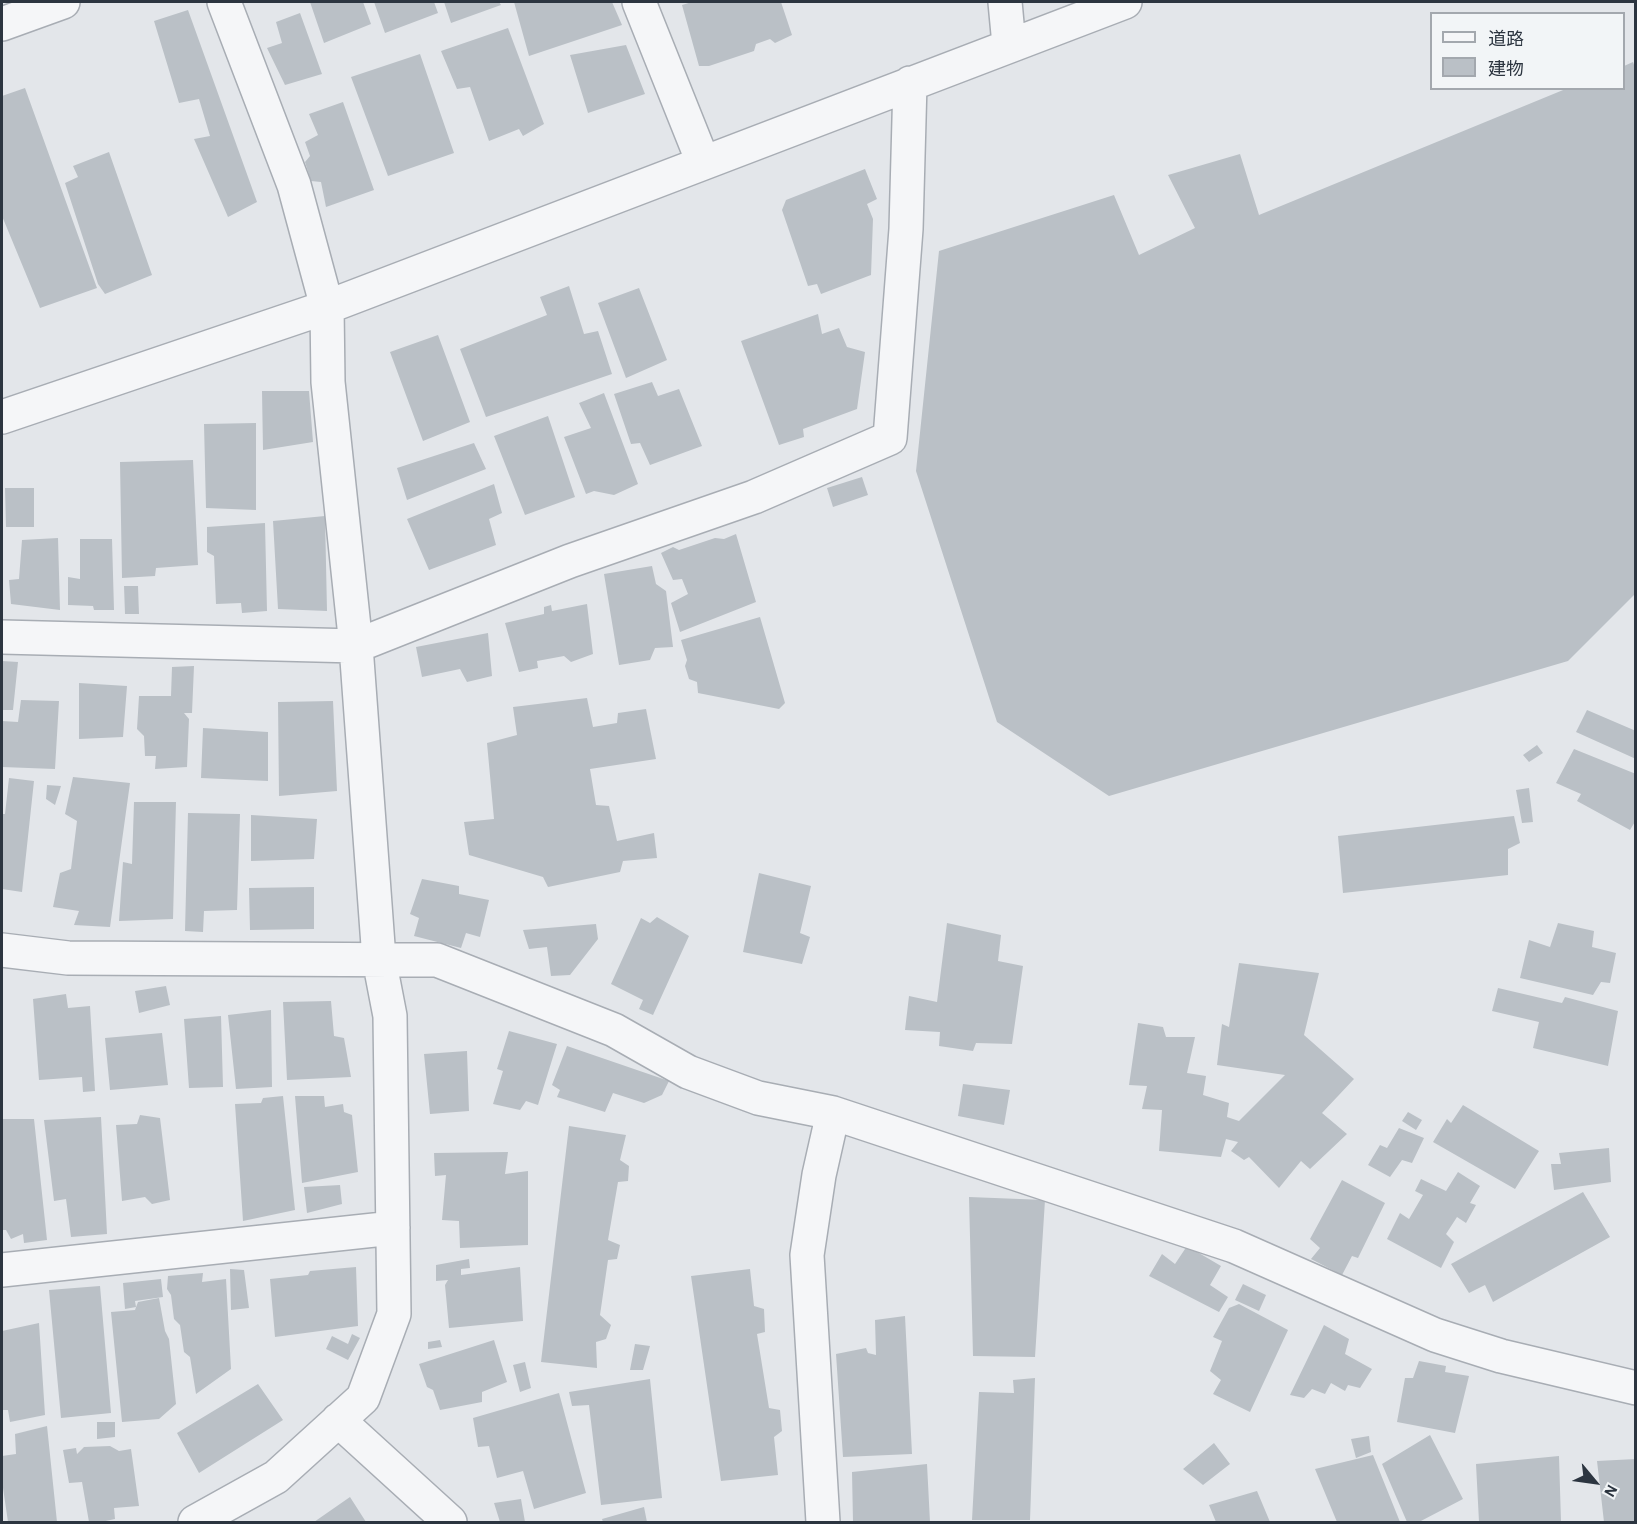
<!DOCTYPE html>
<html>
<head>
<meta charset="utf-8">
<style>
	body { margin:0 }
	#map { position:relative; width:1637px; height:1524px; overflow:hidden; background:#e3e6ea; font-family:"Alegreya Sans","Noto Sans JP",sans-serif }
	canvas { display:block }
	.frame { position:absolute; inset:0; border:3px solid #2c3540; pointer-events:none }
	.legend { position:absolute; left:1430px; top:12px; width:195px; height:78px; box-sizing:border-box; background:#f2f5f7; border:2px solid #a3a8ae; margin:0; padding:8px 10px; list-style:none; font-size:18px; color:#2c3540 }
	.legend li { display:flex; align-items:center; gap:12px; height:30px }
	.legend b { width:30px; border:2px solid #a3a8ae }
	.north { position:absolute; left:1565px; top:1452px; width:60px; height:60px; -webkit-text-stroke:4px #f2f5f7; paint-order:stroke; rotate:119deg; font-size:16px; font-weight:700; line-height:24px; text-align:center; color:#2c3540 }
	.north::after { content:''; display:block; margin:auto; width:21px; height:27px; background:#2c3540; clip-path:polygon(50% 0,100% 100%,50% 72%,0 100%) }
</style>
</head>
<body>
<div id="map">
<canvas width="1637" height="1524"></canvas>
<div class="frame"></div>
<ul class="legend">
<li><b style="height:8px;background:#f5f6f8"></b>道路</li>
<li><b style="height:16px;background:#bac0c6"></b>建物</li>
</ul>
<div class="north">N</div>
</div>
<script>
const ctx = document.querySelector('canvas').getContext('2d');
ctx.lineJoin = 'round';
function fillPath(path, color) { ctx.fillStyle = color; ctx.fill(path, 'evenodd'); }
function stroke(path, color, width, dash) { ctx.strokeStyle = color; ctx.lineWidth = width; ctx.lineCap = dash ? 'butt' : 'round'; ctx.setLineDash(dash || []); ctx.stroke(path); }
fillPath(new Path2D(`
	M310,2h53l8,22 -47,19z
	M374,2h60l4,11 -53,20z
	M444,2h55l2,3 -50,18z
	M514,2h98l10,23 -93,31z
	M692,2h89l11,33 -17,8 -5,-4 -14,5 -2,7 -45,15h-10l-17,-61z
	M188,10l69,192 -29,15 -34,-78 16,-3 -11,-37 -20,4 -25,-82z
	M300,13l22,61 -37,11 -18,-37 15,-5 -6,-21z
	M508,28l36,96 -21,12 -4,-7 -30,12 -19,-54 -13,2 -16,-38z
	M626,45l19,49 -57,19 -18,-58z
	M420,54l34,99 -66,23 -37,-99z
	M1633,62l3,8v523l-68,68 -459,135 -112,-74 -81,-251 23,-220 175,-56 25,60 56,-27 -27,-53 72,-21 19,61 309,-127h56v-22z
	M25,88l72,200 -57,20 -38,-92v-120z
	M343,102l31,88 -48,17 -5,-25 -10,-1 -6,-19 5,-6 -5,-14 13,-7 -9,-21z
	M109,152l43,123 -47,19 -7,-10 -33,-101 13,-6 -5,-11z
	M865,169l12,30 -10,5 6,15 -2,56 -50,19 -4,-10 -9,2 -26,-76 4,-10z
	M569,286l15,48 14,-3 14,43 -126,43 -26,-68 87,-34 -7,-18z
	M639,288l28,72 -41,18 -28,-75z
	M818,314l4,20 17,-6 8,19 18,5 -8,57 -54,20 1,8 -25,8 -38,-104z
	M438,335l32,87 -47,19 -33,-89z
	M652,382l6,14 21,-7 23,57 -52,19 -10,-22 -9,1 -17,-50z
	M262,391h47l4,51 -50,8z
	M604,393l34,91 -24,11 -20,-4 -8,3 -22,-57 27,-9 -12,-25z
	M548,416l27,81 -50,18 -31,-79z
	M256,423v87l-50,-2 -2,-84z
	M474,443l12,26 -79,31 -10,-32z
	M193,460l5,105 -42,3 -1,8 -33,2 -2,-116z
	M862,477l6,18 -35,12 -6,-19z
	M494,484l8,29 -13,6 7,26 -67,25 -22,-51z
	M5,488h29v39h-28z
	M325,516l2,95 -49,-2 -5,-88z
	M265,523l2,88 -25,2 -1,-10 -25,1 -2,-48 -7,-4v-25z
	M736,534l20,68 -76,30 -9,-29 17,-9 -6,-15 -9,1 -12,-27 12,-6 6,3 36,-12 9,1z
	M58,538l2,72 -49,-6 -2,-24 10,-1 3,-39z
	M80,539h32l2,71h-20l-1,-4 -25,-1v-28l12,2z
	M652,566l4,18 10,7 7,56 -18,1 -5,12 -31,5 -15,-91z
	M124,586h14l1,28h-14z
	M587,604l6,50 -22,8 -7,-6 -27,5 1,7 -19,4 -14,-49 39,-9v-7l7,-2 1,6z
	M760,617l25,86 -6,6 -81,-16 -1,-11 -8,-3 -4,-13 2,-6 -6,-20z
	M488,633l4,43 -25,6 -7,-13 -38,8 -6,-30z
	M2,661l16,1 -5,48h-11z
	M194,666l-2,47h-8l5,6 -2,48 -32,2 1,-13h-11l-1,-20 -7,-7 2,-33h32l1,-29z
	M79,683l48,3 -4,51 -44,2z
	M587,698l6,29 24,-4 1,-10 28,-4 10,50 -66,10 6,36 13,1 8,35 37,-8 3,25 -34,3 -3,11 -72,15 -5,-10 -74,-22 -5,-33 30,-3 -7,-76 30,-8 -4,-28z
	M21,700l38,1 -4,68 -53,-2v-46l16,1z
	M333,701l4,90 -58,5 -1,-94z
	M1587,710l49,21v28l-60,-27z
	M203,728l65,4v49l-67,-3z
	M1537,745l6,8 -14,9 -6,-7z
	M1574,749l62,25v46l-6,10 -53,-29 4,-7 -25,-11z
	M73,777l57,6 -20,144 -36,-2 5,-14 -26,-4 7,-34 11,-4 6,-48 -12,-7z
	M9,778l25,3 -12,111 -20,-3v-75h3z
	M47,785l14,1 -6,19 -9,-6z
	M1529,788l4,34 -11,1 -6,-33z
	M134,802h42l-3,117 -54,2 4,-59 9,2z
	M188,813l52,1 -3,96 -33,1 -1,21 -18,-1z
	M251,815l66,4 -3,40 -63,2z
	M1514,816l6,27 -12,6v26l-165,18 -5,-57z
	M759,873l52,13 -11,47 10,4 -8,27 -59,-12z
	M422,879l37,7v8l30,6 -9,37 -14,-4 -5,15 -47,-12 5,-18 -9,-4z
	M314,887v42l-64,1 -1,-42z
	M657,917l32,19 -36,79 -14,-6 4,-9 -32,-16 30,-66 9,5z
	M947,923l54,12 -3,26 25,5 -11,78 -36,-1 -3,8 -34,-5 1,-14 -35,-2 4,-34 28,6z
	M1558,923l36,8 -2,16 24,6 -6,30 -9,-1 -8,13 -73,-17 9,-38 21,7z
	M596,924l2,15 -28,36 -19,1 -4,-29 -18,2 -6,-19z
	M1239,963l80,10 -15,62 50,44 -32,34 25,21 -37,35 -9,-8 -22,27 -30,-31 -5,3 -13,-9 7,-9 -12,-3 -5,18 -62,-6 3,-41 -20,-1 5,-23 -18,-1 9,-62 25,4 3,10h29l-8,36 19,3 -3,19 26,8 -2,14 12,4 46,-46 -68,-10 5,-41 7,3z
	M166,986l4,19 -31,8 -4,-22z
	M1498,988l64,15 3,-6 53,14 -10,55 -75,-18 6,-26 -47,-11z
	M66,994l2,14 22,-2 5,85 -12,1 -1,-15 -43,3 -6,-81z
	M331,1001l3,35 10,2 7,39 -64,3 -4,-78z
	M271,1010l1,77 -36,2 -8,-74z
	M221,1016l2,71 -34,1 -5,-69z
	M509,1031l48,13 -19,61 -12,-4 -6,9 -27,-6 10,-33 -6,-2z
	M162,1033l6,52 -58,5 -5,-52z
	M567,1046l102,35 -7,14 -18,8 -31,-10 -8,19 -48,-15 3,-7 -8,-5z
	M467,1051l2,60 -39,3 -6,-60z
	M963,1084l47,6 -6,35 -46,-9z
	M283,1096l12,114 -52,11 -8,-117 26,-1 2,-5z
	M295,1096h29l1,11 18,-3 1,8 8,3 6,57 -56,11z
	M1463,1105l76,46 -24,38 -82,-47 14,-23 4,4z
	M1408,1112l14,8 -6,10 -14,-9z
	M140,1115l20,3 10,82 -18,4 -7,-7 -23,4 -6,-76 21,-1z
	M101,1117l6,117 -36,3 -5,-38 -12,2 -10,-81z
	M2,1119h32l13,121 -23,3 -1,-9 -12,5 -5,-9h-4z
	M569,1126l57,9 -6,25 9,6 -1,15 -10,1 -10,58 12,5 -3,14 -9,1 -8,55 11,10 -5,14 -10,3 1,26 -56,-6z
	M1399,1128l25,10 -12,25 -10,-3 -12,17 -22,-12 12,-20 7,3z
	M1609,1148l2,34 -57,8 -3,-26h10l-2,-11z
	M508,1152l-3,22 23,-3v74l-68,3 -1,-27 -17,-1 4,-45 -11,1 -1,-23z
	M1458,1172l22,14 -10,17 6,2 -10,18 -9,-6 -11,17 8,8 -13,26 -54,-29 13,-26 9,6 14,-24 -8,-4 6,-12 25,12z
	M1342,1180l43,23 -27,55 -6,-2 -10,19 -31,-16 9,-11 -10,-9z
	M340,1185l2,19 -35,9 -3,-26z
	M1583,1192l27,45 -117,65 -8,-17 -16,8 -18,-29z
	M969,1197l76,3 -10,157 -62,-1z
	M1187,1246l34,20 -11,19 18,12 -9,15 -70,-36 13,-22 13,10z
	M469,1259l1,9 -9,1v6l59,-8 3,54 -74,7 -4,-43 3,-5 -12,1v-16z
	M356,1267l2,59 -83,11 -5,-58 38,-4 2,-4z
	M230,1269l14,1 5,38 -18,2z
	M750,1269l4,37 10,3 1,23 -8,2 12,74 11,2 2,21 -8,6 4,38 -57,6 -30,-205z
	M203,1273l-1,9 24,-3 5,90 -35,25 -6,-37 -6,-5 -4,-27 -6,-6 -3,-24 -4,-6 1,-13z
	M161,1279l2,18 -28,4 1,6 -11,2 -2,-26z
	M1243,1284l23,11 -7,16 -24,-11z
	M100,1286l11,127 -50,5 -12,-128z
	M159,1298l6,33 4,8 7,65 -17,15 -37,3 -11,-110 24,-2 3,-8z
	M1239,1304l49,26 -38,82 -37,-18 8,-14 -11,-9 12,-30 -9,-4 16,-29z
	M905,1316l7,138 -69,3 -7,-103 30,-6 2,5 8,2 -1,-35z
	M39,1323l6,92 -35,7 -2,-12h-6v-79z
	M1324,1325l25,14 -4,15 27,15 -12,19 -12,-3 -3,6 -14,-8 -6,11 -13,-5 -8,9 -14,-3z
	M352,1334l8,4 -12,22 -22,-11 6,-13 16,8z
	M440,1340l2,7 -14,2v-7z
	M494,1340l13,42 -25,10v10l-42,8 -7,-20 -6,-3 -8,-23z
	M635,1344l15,2 -7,24h-13z
	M1419,1361l27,5 -1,6 24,4 -14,57 -58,-11 8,-44h8z
	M525,1362l6,26 -11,4 -7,-27z
	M1035,1378l-5,142h-58l7,-128 35,1 -1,-13z
	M650,1379l12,119 -61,7 -12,-100 -17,1 -3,-14z
	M258,1384l25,36 -84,53 -22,-40z
	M559,1393l27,100 -52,16 -11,-38 -26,7 -8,-32 -11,1 -5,-29z
	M97,1422h18v15l-18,2z
	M47,1426l10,96h-49l-6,-41v-25l14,-2 -1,-20z
	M1430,1435l33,64 -44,23h-12l-25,-58z
	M1369,1436l2,16 -15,6 -5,-19z
	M1214,1443l16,21 -27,21 -20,-16z
	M110,1446l9,5 12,-2 8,57 -25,2 1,11 -14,3h-12l-7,-40 -13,1 -6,-33 13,-2 1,6 7,-7z
	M1373,1455l27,67h-63l-22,-53z
	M1559,1456l2,66h-82l-3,-58z
	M1636,1459v63h-32l-7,-61z
	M927,1464l3,58h-77l-1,-50z
	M1257,1491l13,31h-54l-7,-17z
	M350,1497l16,25h-52z
	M521,1499l4,23h-25l-6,-19z
	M644,1507l3,15h-44l-1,-3z`), '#bac0c6');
const minor = new Path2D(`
	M639,2l64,160
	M1005,2l4,43
	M2,24l61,-22
	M2,417l325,-110 798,-305
	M2,637l354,9 214,-85 184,-64 136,-59 16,-209 4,-146
	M2,950l66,8 369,2 177,70 74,42 70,26 75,15 401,133 201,89 66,21 135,32
	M2,1270l391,-42
	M338,1420l112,102
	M195,1522l81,-45 87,-79 31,-84 -4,-298 -11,-57 -23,-313 -28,-264 -1,-75 -33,-122 -70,-183
	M823,1522l-16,-267 12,-80 14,-62`);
stroke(minor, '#a8adb4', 36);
stroke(minor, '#f5f6f8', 33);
</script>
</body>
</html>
